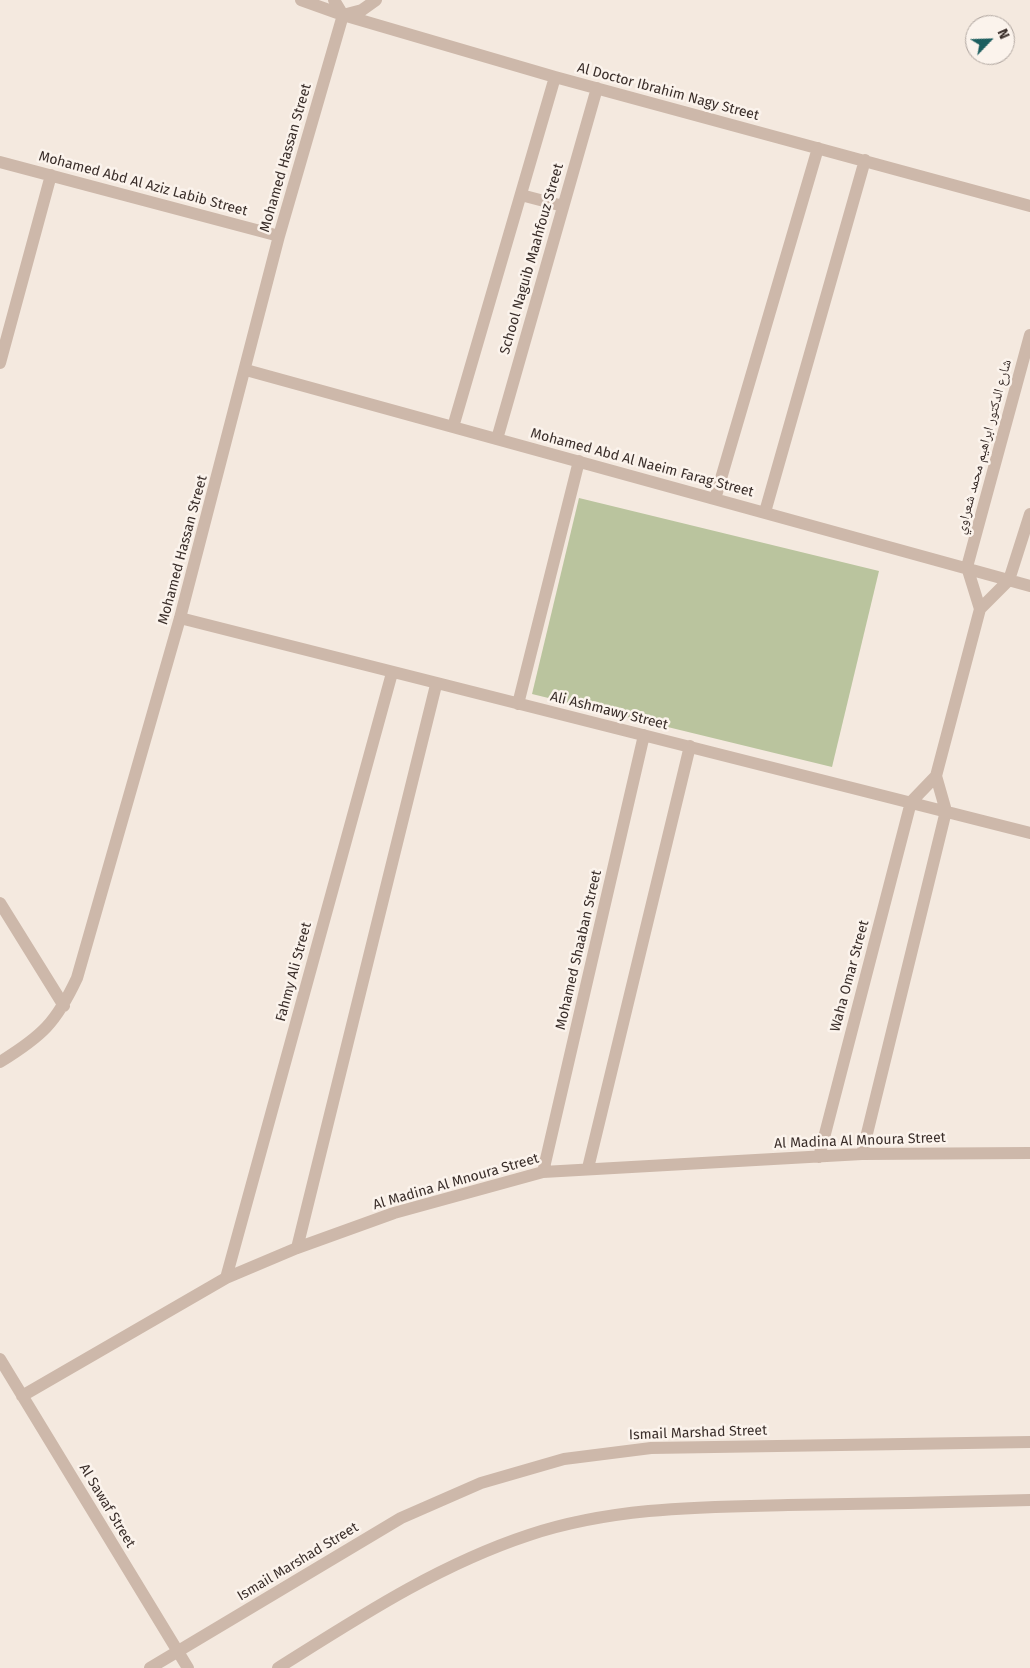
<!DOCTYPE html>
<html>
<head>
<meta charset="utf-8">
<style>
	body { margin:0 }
	#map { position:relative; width:1030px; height:1668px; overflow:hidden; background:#f4e9df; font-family:"Fira Sans",sans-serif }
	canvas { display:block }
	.north { position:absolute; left:965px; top:15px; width:50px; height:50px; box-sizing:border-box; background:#fbf3ec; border:1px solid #aea49e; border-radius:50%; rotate:66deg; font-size:14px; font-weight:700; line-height:20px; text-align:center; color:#3a2e2a }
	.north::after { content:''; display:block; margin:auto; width:18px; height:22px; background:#1c5e5f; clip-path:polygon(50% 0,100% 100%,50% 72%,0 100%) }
</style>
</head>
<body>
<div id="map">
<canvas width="1030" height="1668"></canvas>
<div class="north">N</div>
</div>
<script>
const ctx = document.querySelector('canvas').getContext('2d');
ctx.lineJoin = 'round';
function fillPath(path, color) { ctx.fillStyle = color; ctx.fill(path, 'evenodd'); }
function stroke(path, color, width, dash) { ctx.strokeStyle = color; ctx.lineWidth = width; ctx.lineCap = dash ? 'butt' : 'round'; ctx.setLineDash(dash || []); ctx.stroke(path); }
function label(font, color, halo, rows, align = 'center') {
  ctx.font = font + ' "Fira Sans","Noto Naskh Arabic",sans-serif'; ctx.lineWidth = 5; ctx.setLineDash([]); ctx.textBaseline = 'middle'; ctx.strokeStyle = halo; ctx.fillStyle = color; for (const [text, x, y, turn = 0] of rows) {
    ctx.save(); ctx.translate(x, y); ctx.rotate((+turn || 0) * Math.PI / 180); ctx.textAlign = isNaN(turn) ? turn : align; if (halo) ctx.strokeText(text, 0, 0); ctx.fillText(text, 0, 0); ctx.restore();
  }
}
fillPath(new Path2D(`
	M579,498l300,73 -47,196 -300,-73z`), '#bac49e');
stroke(new Path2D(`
	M301,0l42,15 212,62 475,129
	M343,15l19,-5 14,-10
	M0,162l279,74
	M521,195l42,11
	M0,363l51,-188
	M246,370l784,216
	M453,427l102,-350
	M497,439l100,-351
	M715,499l103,-351
	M765,512l100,-352
	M980,609l-13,-42 63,-232
	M180,618c283,74 567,142 850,215
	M518,704l61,-243
	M0,903l64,103
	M0,1062c42,-26 56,-39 77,-84l103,-360 99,-382 64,-221 -9,-15
	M862,1154l84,-343 -10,-35
	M819,1157l92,-355 25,-26 44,-167 29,-29 21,-66
	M588,1168l102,-422
	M543,1172l101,-437
	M297,1248l139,-563
	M226,1278l166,-605
	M0,1359l188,309
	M22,1396l204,-118 71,-30 97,-35 149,-41 319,-18 168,-1
	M150,1668l251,-150 80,-35 83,-24 87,-11 379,-6
	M278,1668c81,-51 160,-103 251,-133 84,-28 172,-28 259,-30 81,-1 161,-3 242,-5`), '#cdb8aa', 12);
label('14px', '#3a2e2a', '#fbf3ec', [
	["Al Doctor Ibrahim Nagy Street",668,92,15],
	["Mohamed Hassan Street",286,158,-74],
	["Mohamed Abd Al Aziz Labib Street",143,184,15],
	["School Naguib Maahfouz Street",532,259,-74],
	["شارع الدكتور ابراهيم محمد شعراوي",984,447,-75],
	["Mohamed Abd Al Naeim Farag Street",642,463,15],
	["Mohamed Hassan Street",183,550,-75],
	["Ali Ashmawy Street",609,711,14],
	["Mohamed Shaaban Street",579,950,-77],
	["Fahmy Ali Street",294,972,-75],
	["Waha Omar Street",850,976,-75],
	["Al Madina Al Mnoura Street",860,1141,-2],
	["Al Madina Al Mnoura Street",456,1182,-16],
	["Ismail Marshad Street",698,1433,-2],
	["Al Sawaf Street",107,1506,59],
	["Ismail Marshad Street",298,1562,-31]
]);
</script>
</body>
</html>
